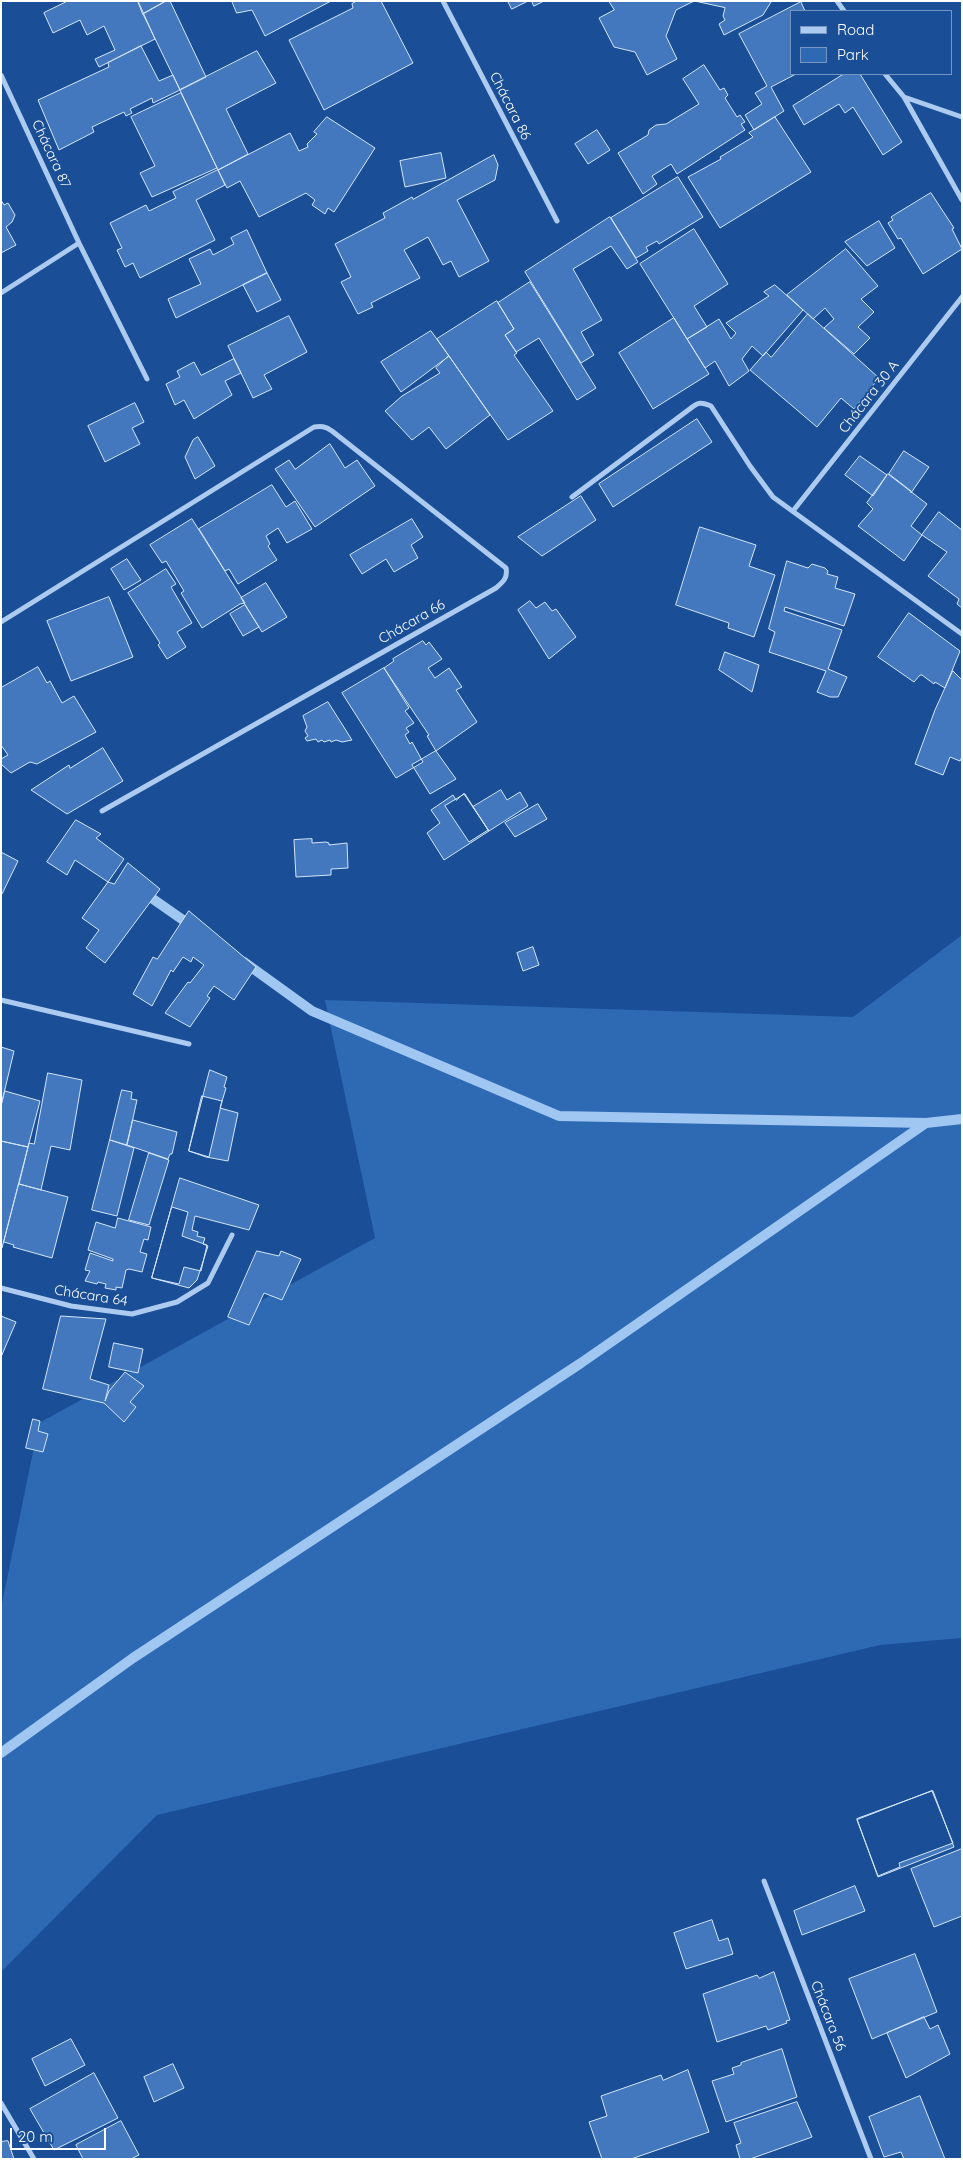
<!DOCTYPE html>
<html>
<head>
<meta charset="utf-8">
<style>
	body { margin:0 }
	#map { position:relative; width:963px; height:2160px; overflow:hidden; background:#1a4f97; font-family:Quicksand,sans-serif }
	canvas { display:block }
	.frame { position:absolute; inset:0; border:2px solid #fff; pointer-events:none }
	.legend { position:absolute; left:790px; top:10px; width:162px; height:65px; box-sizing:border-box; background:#1a4f97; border:1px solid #7695c1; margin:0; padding:6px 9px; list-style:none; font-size:15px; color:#fff }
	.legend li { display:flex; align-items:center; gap:10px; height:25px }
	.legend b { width:25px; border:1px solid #7695c1 }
	.scale { position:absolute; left:10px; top:2128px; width:96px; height:22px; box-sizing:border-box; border:2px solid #fff; border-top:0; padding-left:6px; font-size:15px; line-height:18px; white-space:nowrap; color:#fff; -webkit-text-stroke:4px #1a4f97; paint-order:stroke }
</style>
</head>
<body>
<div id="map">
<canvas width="963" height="2160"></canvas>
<div class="frame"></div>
<ul class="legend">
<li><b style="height:6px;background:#adcbf0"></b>Road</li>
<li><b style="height:14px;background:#2e69b4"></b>Park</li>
</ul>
<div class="scale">20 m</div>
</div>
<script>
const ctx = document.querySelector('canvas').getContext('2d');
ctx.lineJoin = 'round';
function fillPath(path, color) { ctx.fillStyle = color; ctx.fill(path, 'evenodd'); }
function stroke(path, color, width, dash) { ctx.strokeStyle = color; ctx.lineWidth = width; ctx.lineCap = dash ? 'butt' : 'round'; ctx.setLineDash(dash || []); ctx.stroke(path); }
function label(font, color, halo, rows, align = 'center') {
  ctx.font = font + ' Quicksand,sans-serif'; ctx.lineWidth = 4; ctx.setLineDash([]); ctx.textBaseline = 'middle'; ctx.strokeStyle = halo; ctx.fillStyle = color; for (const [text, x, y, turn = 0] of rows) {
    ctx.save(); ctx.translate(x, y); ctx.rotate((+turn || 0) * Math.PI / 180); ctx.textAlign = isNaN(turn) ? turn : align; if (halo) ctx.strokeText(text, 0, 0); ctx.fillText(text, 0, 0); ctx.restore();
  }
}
fillPath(new Path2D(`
	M962,935v703l-82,7 -723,170 -156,157v-364l38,-185 336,-185 -50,-238 528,17z`), '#2e69b4');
stroke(new Path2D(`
	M143,892l50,35
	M244,962l68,49 247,105 367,7
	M1,1753l132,-95 448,-295 345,-240 36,-4`), '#a0c6f2', 10);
const building = new Path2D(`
	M68,1h70l17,38 -56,28 -4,-8 20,-9 -11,-24 -17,9 -7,-15 -27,13 -9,-20z
	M138,1h28l-23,13z
	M166,1h4l36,76 -26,13 -37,-76z
	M232,1h99l-66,35 -13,-26 -15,3z
	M357,1h24l32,62 -89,47 -35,-70 64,-32 -1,-4z
	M508,1h20l-16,8z
	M532,1h12l-10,5z
	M609,1h85l-18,9 -10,26 11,23 -30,16 -12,-23 -21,-5 -15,-29 15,-8z
	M695,1h75l1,1 -8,13 -39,20 -5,-11 6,-4 -2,-4 2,-8z
	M801,2l4,9h-13v63h4l-25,13 13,24 -30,19 -9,-15 17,-11 -7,-11 12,-7 -28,-52z
	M141,46l18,35 14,-6 7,15 -27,13 -1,-5 -22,11 2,4 -6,3 -2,-4 -32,15 2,5 -35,18 -21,-50 71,-33 -1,-4z
	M257,51l19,32 -50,26 22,45 -30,16 -38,-80z
	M704,65l16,25 4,-2 4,7 -3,3 12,19 3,-2 5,7 -4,2 4,6 -68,44 -6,-10 -19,12 5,8 -14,10 -25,-41 30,-18 1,-5 7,-5 10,-1 33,-20 -16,-25z
	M844,74h16l42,68 -19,13 -30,-48 -8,6 -6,-9 -35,21 -11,-19z
	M181,93l36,75 -65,29 -12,-24 15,-7 -24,-49z
	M327,117l48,31 -41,64 -6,-4 -3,6 -13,-9 3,-5 -9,-7 -47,24 -19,-36 -13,7 -9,-18 72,-37 9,18 9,-4 -1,-3 10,-10 -3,-2z
	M775,117l36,55 -91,56 -32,-51 33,-18 -1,-2 33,-20 -4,-4z
	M597,130l13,20 -22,14 -13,-20z
	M441,153l5,25 -41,9 -5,-26z
	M494,155l4,10 -3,15 -38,20 32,61 -30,16 -8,-16 -8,4 -15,-28 -24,13 16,28 -49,25 2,4 -15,7 -17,-32 10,-5 -16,-33 50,-26 -2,-5 29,-16 1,2z
	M218,170l7,15 -29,15 19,40 -75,38 -7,-15 -8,4 -8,-17 5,-2 -12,-25 36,-18 3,6 27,-13 -3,-6z
	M678,177l25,40 -44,27 -2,-3 -11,6 2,4 -12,7 -25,-40z
	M931,193l23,35 -2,1 10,20 -39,25 -22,-36 -3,1 -10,-16 5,-3 -2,-3 3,-2z
	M1,200l3,5 4,-2 7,12 -3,7 -6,5 10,18 -15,8z
	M610,217l28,45 -11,7 -16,-23 -38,23 29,51 -21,12 13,23 -13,8 -56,-91z
	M879,221l16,27 -28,18 -22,-24z
	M694,229l34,55 -34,22 13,21 -20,12 -47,-75z
	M247,230l20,43 -91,45 -8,-19 33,-15 -12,-25 21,-10 3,6 21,-11 -3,-6z
	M846,249l32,37 -17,13 13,13 -16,15 12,11 -16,16 -30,-26 10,-9 -9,-11 -12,11 -26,-24z
	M267,273l14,27 -24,12 -14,-27z
	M530,282l66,106 -19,12 -38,-62 -23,14 -11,-17 9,-6 -16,-26z
	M775,285l28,25 -40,46 -11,-10 -10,13 7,12 -20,15 -14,-25 -10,7 -18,-29 32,-20 12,20 5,-6 -10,-10 43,-27 -5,-4z
	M497,301l17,28 -9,6 12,18 -3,2 39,56 -45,29 -71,-101z
	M808,314l71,64 -25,31 -13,-11 -24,29 -67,-57 16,-18 5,5z
	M289,316l18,36 -43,23 8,14 -19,9 -25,-52z
	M674,318l35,56 -56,35 -34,-56z
	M431,331l18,25 -48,36 -20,-30z
	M449,356l41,59 -44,34 -17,-22 -17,13 -27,-29 17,-15 38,-23 -4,-5z
	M234,359l7,14 -16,8 7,14 -38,24 -10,-19 -9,5 -9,-21 14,-7 -3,-6 17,-9 7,13z
	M135,403l9,19 -12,6 8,16 -35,18 -17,-36z
	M697,419l15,23 -99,65 -14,-23z
	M198,437l17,29 -20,13 -10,-22 8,-17z
	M330,444l15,24 12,-8 18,26 -60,41 -40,-58 14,-9 6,9z
	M904,451l25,16 -18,26v-2l-22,-17z
	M860,456l27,19 -14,21 -28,-21z
	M888,474l39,30 -16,22 11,9 -18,26 -46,-35 15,-17 -6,-6z
	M272,485l14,22 9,-6 17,28 -25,14 -9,-15 -12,8 4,8 -2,2 9,14 -39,24 -9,-15 -4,2 -26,-42z
	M581,496l15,24 -54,36 -24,-19z
	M939,512l23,18v78l-5,-4 2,-5 -31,-23 19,-24 -25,-17z
	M192,519l53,84 -5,1 -38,24 -21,-35 3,-2 -18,-30 -4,2 -12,-18z
	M412,519l11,18 -12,8 7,13 -24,14 -8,-13 -24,15 -12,-19z
	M700,527l56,18 -7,21 26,9 -21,62 -26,-9 1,-5 -53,-18z
	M127,559l14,21 -17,10 -13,-21z
	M787,561l21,7 4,-4 13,4 3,3 -1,3 11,3 -3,11 20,6 -11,32 -59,-19 -1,4 58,19 -14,39 19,8 -9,20h-8l-13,-5 9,-21 -57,-19 6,-20 -6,-3z
	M166,569l10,15 -5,3 21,36 -15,9 9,15 -19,12 -9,-14 2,-2 -32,-50z
	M266,583l21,34 -25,15 -21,-34z
	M109,597l24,60 -62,24 -24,-60z
	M530,601l6,7 9,-6 7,9 4,-2 20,28 -27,22 -31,-49z
	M245,605l14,22 -16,9 -13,-22z
	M909,613l51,38 -15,37 -10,-6 -1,2 -12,-9h-2l-6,7 -36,-25z
	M423,641l3,4 3,-3 13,17 -14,9 7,10 14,-10 13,19 -6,3 21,32 -41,29 -9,-15 2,-1 -45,-67 10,-7 -1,-2z
	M725,652l34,13 -7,27 -33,-22z
	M38,667l9,16 3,-2 12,22 12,-7 22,36 -59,32 -7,-2 -19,11 -10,-9v-5l7,-4 -7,-10v-57z
	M384,668l25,40 -4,3 9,12 -8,5 3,4 -4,3 5,9 2,-2 11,20 -27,16 -54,-85z
	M953,671l9,9v77l-2,4 -10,-4 -7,18 -28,-11 20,-54z
	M328,702l24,38 -10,2 -6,-2 -5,2 -1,-2 -6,2 -2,-2 -4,2 -2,-3 -9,2 -2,-3 3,-2 -3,-5 2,-4 -4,-11z
	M103,748l20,33 -56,33 -36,-24 38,-25 1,3z
	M436,751l20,28 -26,15 -18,-29z
	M501,790l6,10 13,-8 8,14 -39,25 -16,-24z
	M464,794l25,37 -45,29 -17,-27 13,-10 -9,-13 22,-15 3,5z
	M465,794l23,36 -19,12 -24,-36z
	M538,804l9,15 -32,18 -10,-14z
	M76,820l25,14 -5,4 28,21 -16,23 -33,-22 -8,15 -20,-13z
	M312,839v4l14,-1 3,1v2l18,-2 1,25 -17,1v6l-35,2 -2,-37z
	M1,852l17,9 -16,33h-1z
	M128,863l32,26 -55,74 -19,-15 13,-18 -17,-12 26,-36 6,2z
	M189,911l67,56 -22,33 -20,-14 -7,10 3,2 -20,29 -25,-14 23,-31 2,1 14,-18 -11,-8 -2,5 -8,-5 -10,15 -2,-2 -19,36 -19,-12 20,-37 4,2z
	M533,947l6,18 -16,6 -6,-18z
	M1,1047l13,4 -13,55z
	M210,1070l17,7 -3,10 2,1 -6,20 18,5 -10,48 -22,-4 -17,-6z
	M48,1073l34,7 -12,70 -19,-4 -10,44 -22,-6 10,-41 5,1z
	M122,1090l10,2 -1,7 6,1 -10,45 -17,-5z
	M5,1091l35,10 -12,46 -27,-6v-35z
	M202,1096l20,5 -13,56 -20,-6z
	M133,1120l44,12 -5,22h-2l-2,5 -41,-14z
	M110,1140l24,8 -17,68 -25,-6z
	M1,1141l27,6 -26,101h-1z
	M149,1153l20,7 -20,65 -20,-5z
	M180,1178l79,27 -10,25 -54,-14 -3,14 6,2 -1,4 8,2 -2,6 5,2 -11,34 -8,8 -37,-10z
	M19,1184l49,13 -16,61 -39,-11 1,-2 -10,-3z
	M172,1207l16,5 -6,24 25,9 -6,26 -17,-4 -5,17 -27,-6z
	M118,1218l33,9 -3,13 -4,-1 -4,13 7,2 -5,18 -13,-3 -3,1 -4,18 -6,-1v3l-11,-2 1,-4 -8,-2 -1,2 -12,-3 5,-10 -5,-1 5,-17 23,8v-2l-25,-9 8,-28 19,6z
	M257,1251l22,5 2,-5 20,8 -19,41 -18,-7 -15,32 -21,-8z
	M1,1316l15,6 -15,35z
	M61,1316l45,3 -16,60 19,6 -4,16 4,-10 16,-19 19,14 -14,16 6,5 -12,15 -20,-19 -61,-14z
	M114,1343l29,6 -5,24 -29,-6z
	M33,1419l7,2 -2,10 10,3 -5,18 -17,-4z
	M932,1791l21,52 -54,20 1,4 -22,9 -21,-56z
	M933,1791l21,56 -76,30 -21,-58z
	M962,1849v67l-28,11 -23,-58z
	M855,1886l10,25 -63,24 -8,-24z
	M712,1920l7,21 9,-3 5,16 -47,15 -12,-36z
	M915,1954l22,58 -65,27 -23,-60z
	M774,1972l16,48 -4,1 1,2 -19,7 -2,-4 -49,16 -14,-48 54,-19 2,3z
	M924,2017l6,12 8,-4 12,29 -44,24 -19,-45z
	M71,2039l14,26 -40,21 -13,-27z
	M782,2049l15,48 -71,25 -14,-41 22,-7 -2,-6 9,-3v-2z
	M173,2064l11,24 -30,14 -10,-25z
	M688,2070l21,62 -78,27h-29l-13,-37 18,-6 -6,-20 60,-21 2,5z
	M94,2073l24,45 -64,32 -24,-41z
	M920,2096l25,63h-41l-3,-7 -17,5 -15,-40z
	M797,2102l15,35 -62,22h-10l-4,-14 5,-2 -7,-20z
	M121,2121l18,34 -8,4h-48l-7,-14z
	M8,2141l6,18h-13v-17z`);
fillPath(building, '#4378be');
stroke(building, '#d4e6fb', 1);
stroke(new Path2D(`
	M443,1l114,220
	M837,1l7,10
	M885,74l19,23 58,103
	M1,75l78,168 68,136
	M904,97l58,20
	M1,293l78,-50
	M572,497l119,-89c7,-6 11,-6 20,-2l39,60 23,31 189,137
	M793,511l169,-214
	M1,622l313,-195c7,-1 11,-1 18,4l174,137c2,10 -3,14 -10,20l-394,223
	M1,1000l188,44
	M1,1288l70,18 61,8 45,-12 31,-19 24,-48
	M764,1881l107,278
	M1,2103l33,56`), '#adcbf0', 5);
label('14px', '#fff', '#1a4f97', [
	["Chácara 86",510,106,63],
	["Chácara 87",51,154,65],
	["Chácara 30 A",869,397,-52],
	["Chácara 66",412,622,-30],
	["Chácara 64",91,1296,9],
	["Chácara 56",828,2016,69]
]);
</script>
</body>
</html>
